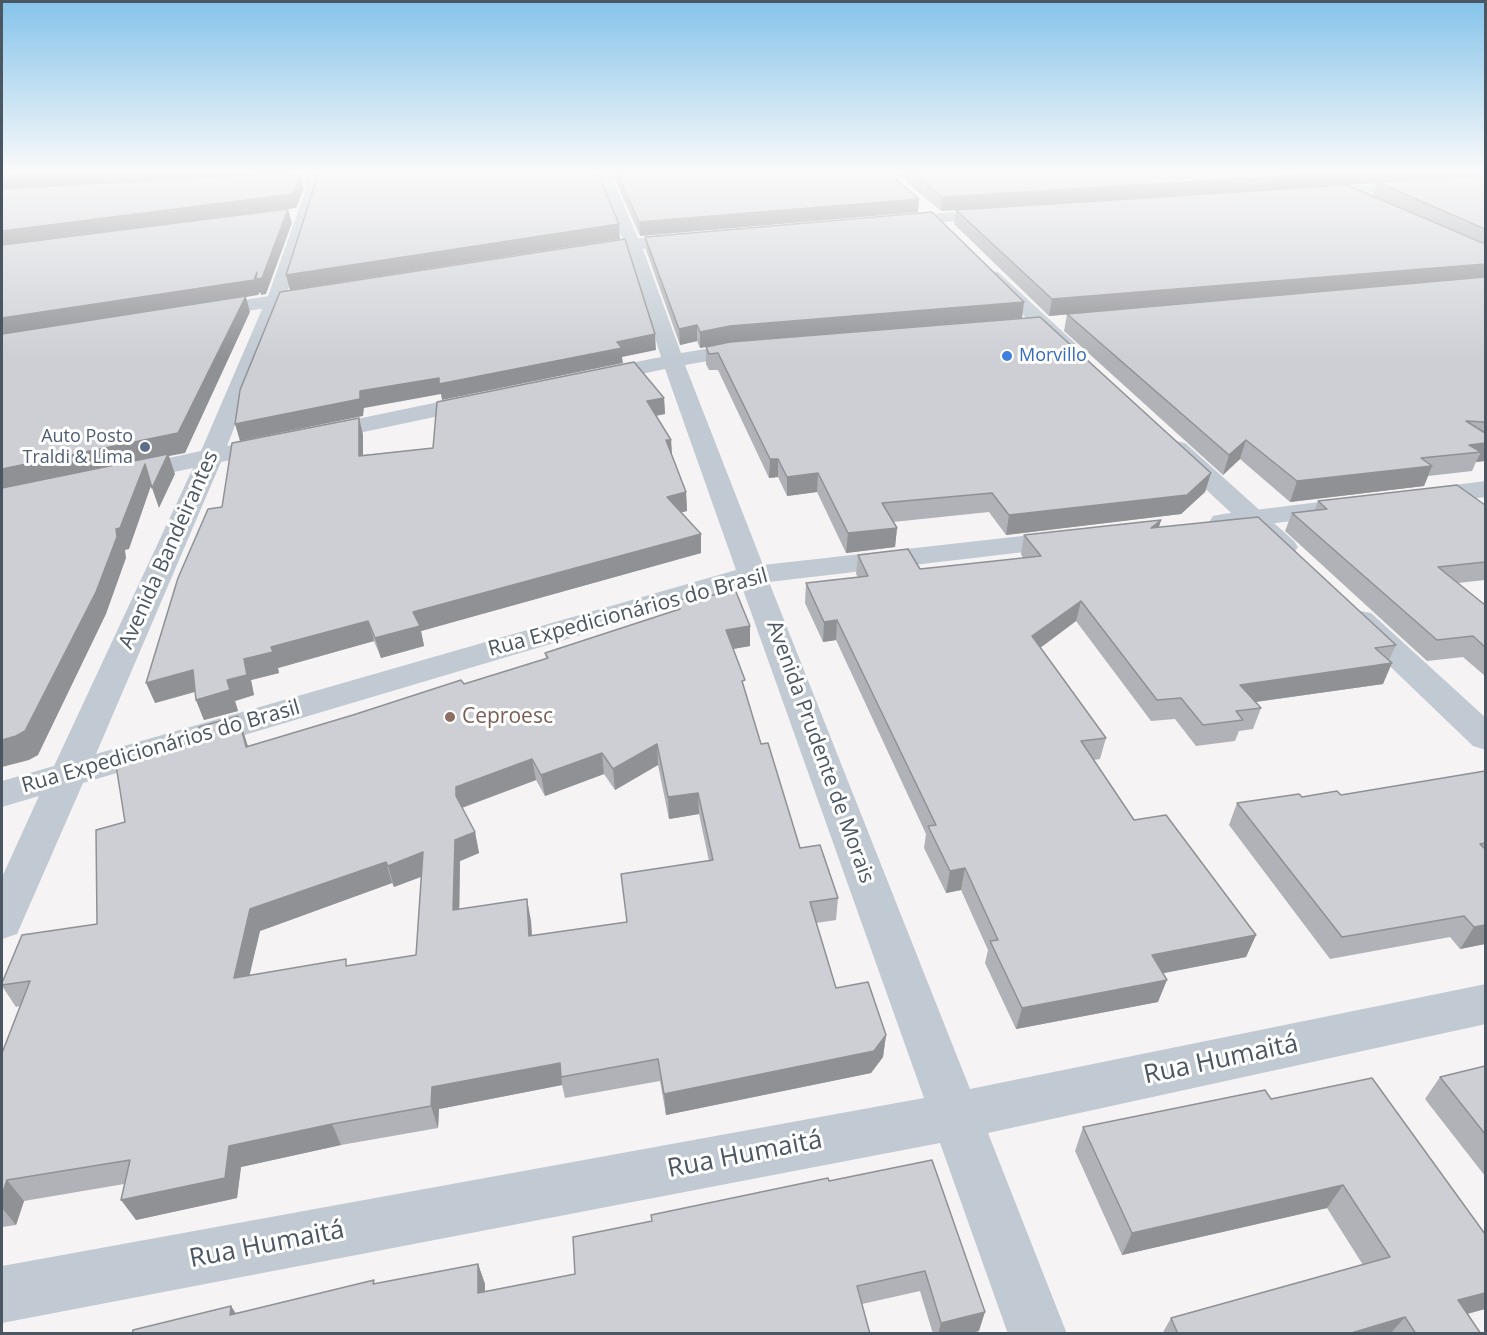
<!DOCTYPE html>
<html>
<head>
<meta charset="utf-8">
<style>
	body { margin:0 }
	#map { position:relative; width:1487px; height:1335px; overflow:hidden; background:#f5f3f3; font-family:"Open Sans",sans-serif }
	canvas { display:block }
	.frame { position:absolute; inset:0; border:3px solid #4a5661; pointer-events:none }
</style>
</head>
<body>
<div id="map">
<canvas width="1487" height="1335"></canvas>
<div class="frame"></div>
</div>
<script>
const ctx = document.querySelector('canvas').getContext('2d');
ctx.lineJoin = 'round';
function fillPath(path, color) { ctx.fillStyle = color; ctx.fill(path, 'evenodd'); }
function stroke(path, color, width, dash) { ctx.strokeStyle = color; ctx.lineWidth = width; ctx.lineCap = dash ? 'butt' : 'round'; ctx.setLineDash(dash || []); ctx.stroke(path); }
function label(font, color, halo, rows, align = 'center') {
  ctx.font = font + ' "Open Sans",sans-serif'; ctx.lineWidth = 6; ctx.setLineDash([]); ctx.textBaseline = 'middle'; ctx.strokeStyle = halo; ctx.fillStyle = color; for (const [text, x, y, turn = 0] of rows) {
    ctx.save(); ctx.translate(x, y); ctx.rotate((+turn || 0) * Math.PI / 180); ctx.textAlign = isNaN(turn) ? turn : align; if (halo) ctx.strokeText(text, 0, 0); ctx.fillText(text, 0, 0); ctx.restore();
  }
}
fillPath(new Path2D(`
	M308,171h14l-4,8 2,10 -33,104 -60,153 255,-53 8,2 3,5 -3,5 -8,2 -261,55 -125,292 640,-184 -71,-201 -71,15 -8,-2 -3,-5 3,-5 75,-15 -33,-105 -33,-81h14l35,81 37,101 68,-11 7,2 3,4 -3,4 -7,2 -64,11 78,200 304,-34 10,2 4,6 -4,6 -10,2 -298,35 201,507 516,-105v40l-498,109 79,201h-59l-68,-191 -938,180v-57l922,-168 -182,-511 -659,196 -66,151 -15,5v-62l37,-81 -37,11v-26l52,-15 139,-298 -66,14 -9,-3 -4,-5 4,-5 83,-18 68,-158 37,-104 -2,-10z
	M1486,481v16l-64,8 -9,-2 -4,-6 4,-6 9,-2z
	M1336,500l9,2 4,6 -4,6 -122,16 -10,-2 -4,-6 4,-6 10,-2z`), '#c1cad2');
fillPath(new Path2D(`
	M1486,178v8l-172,10 -7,-4 7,-4z
	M999,209l8,5 -3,3 -109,9 -8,-5 8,-5z
	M691,234l6,2 2,3 -2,3 -116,15 -8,-5c9,-11 99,-16 118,-18z
	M992,271l6,1 77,71 3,4 -3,4 -7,2 -7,-2 -75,-71 -3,-4 3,-4z
	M320,288l7,2 2,4 -2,4 -122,20 -7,-2 -3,-4 3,-4 7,-2z
	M1176,441l9,2 109,98 4,6 -4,6 -10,2 -10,-2 -107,-100 -3,-5 3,-5z
	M1360,611l11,2 115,105v32l-13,-4 -124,-119 -5,-7 5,-7z`), '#c1cad2');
fillPath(new Path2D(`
	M611,171h276l31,41 -278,24z
	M893,171h592v290l-9,1 -4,9 -44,5 -4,10 -134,16 -50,-43 -17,16 -159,-144 3,-17 -18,2 -95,-92 2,-14 416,-14 5,-13 -436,28z
	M645,237l377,81 -292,24 -30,6 -3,-7 -17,4 -34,-95z
	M706,347l505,126 -6,19 -24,22 -175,21 -17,-23 -96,10 4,6 -2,19 -49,6 -29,-61 -30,4 -9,-19 -9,1 -51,-108h-9l-3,-6z
	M664,398l1,16 -9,2 15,24 1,15 14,37 1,19 -6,1 20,41 -280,78 3,15 -43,12 -7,-17 -96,27 1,5 -28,7 3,15 -19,6 3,10 -34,9 -8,-20 -1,-8 -40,11 67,-196 137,-89 4,17v20l70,-7z
	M1318,501l167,4v75l-27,3 27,22v71l-22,-19 -36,4 -142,-130 7,-18 23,-3z
	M1161,520l-3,8 238,117 -7,15 -6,24 -127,18 5,6 -8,21 -14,2 -4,10 -39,5 -21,-27 -24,2 -75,-100 -36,27 66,90 -6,21 -7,1 41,60 122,115 -10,22 -83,16 -5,29 -142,27 -31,-66 3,-13 -27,-60 -15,3 -22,-45 2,-14 -90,-194 -13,2 -18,-39 1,-20 52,-6 -2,-3 2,-19 62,14 103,-11 -2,-4 3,-19z
	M677,600l73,26v20l-17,3 28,95 39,104 38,50 -2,22 -20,3 20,65 50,47 -3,22 -12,16 -205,42 -6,-34 -95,17 -3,-13 -123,24 -1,19 -97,17 -100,22 -4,31 -101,22 -12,-36 -100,17 -8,24 -14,2v-174l18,-47 -4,1 -14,-21v-3l95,-59 28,-102 75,-83 38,-23 10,30 216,-62 82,-25 -1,-6 132,-43zM658,765l11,54 30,-5 10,47 -88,13 6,48 -95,14 -1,-15 -72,-12 1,-48 19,-8 -4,-21 -13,-24 74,-28 9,16 59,-22 11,16zM421,876l-5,79 -67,11 -100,9 11,-44 132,-48 2,4z
	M1485,771v173l-25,5 -10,-12 -120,22 -101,-134 8,-22 65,-6 39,-2z
	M1485,1066v110l-60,-77 15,-22z
	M1271,1099l214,135v75l-17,5 13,20h-319l9,-16 192,-53 -36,-57 -205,47 -47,-104 8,-24z
	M932,1160l47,171 -11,3h-35l-13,-43 -58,13 -729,26 98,-24 4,7 243,-49 7,20v7l90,-17 77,-53 177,-40z`), '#b0b2b7');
fillPath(new Path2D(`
	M105,171h201l-1,2h-5l4,16 -8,19 -8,1 4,14 -26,71 -5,1 -1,-3 -2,3 -12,2 4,15 -65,141 -16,3 6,18 -16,34 -7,-20 15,-32 -165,34v-172l286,-109 -286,37v-70z
	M1365,171h120v5l-544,35 1,-14z
	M919,199l-1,13 -278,24 -1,-14z
	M619,224l1,15 -330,51 -4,-15z
	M1485,264v15l-436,37 3,-17z
	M1024,302l-2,16 -292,24 -30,6v-16l30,-6z
	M697,325v16l-17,4 -1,-16z
	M655,334l1,16 -34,7 1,6 -181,37 -1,-6 -77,14 -1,8 -123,25 -5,-17 125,-33z
	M664,398l1,16 -17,3 -1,-16z
	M359,418l4,17v38l-4,-17z
	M666,440h5l1,17z
	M1246,440l-6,19 -17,16 6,-20z
	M1485,443v18l-9,1 5,-10 -12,-7z
	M770,459h8v18l-9,1z
	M145,464l7,19 -23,66 -4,1 1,8 -20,56 -68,141 -9,5 -27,7v-27l114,-211z
	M1432,466l-8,20 -134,16 7,-21z
	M818,473l-1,19 -30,4v-19z
	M1211,473l-6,19 -24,22 -175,21 3,-20z
	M686,492l1,19 -19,5 -1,-19z
	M1161,520l-5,18 -5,-10z
	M897,528l-2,19 -49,6 2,-20z
	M701,534v19l-280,78 3,15 -43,12 -6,-20 38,-26z
	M1081,601l-5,20 -48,36 4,-21z
	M837,620l-1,20 -13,2 1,-20z
	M368,621l6,20 -96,27 1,5 -28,7 3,15 -19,6 3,10 -34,9 -8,-20 31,-20 17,-21 27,-12z
	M750,626v20l-23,4 -1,-20z
	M1392,663l-9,21 -150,21 7,-20z
	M193,670l8,20 -46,13 -9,-20z
	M238,716l7,21 9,31 -8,-21z
	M657,744l1,21 -43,25 -2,-21z
	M602,753l2,21 -59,22 -4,-21z
	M532,759l4,21 -75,28 -5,-12v-9z
	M698,793l1,21 -30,5 -1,-22z
	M475,832l4,21 -19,8 -1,71 -6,-22 2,-70z
	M423,852l6,22 -35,13 -6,-21z
	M386,862l6,21 -132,48 -16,68 -10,-21 16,-69z
	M965,868l-4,22 -15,3 4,-22z
	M527,899l4,22 2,37 -4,-22z
	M1485,925v19l-25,5 14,-22z
	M1256,935l-10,22 -102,20 8,-22z
	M1167,980l-9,22 -142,27 6,-21z
	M886,1035l-3,22 -12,16 -205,42 -2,-21z
	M560,1063l2,22 -123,24 -1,19 -7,-22 1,-19z
	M332,1124l9,21 -100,22 -4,31 -101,22 -15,-20 108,-54z
	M7,1180l17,21 -8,24 -14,-17v-13z
	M1343,1185l-16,23 -205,47 10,-22z
	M478,1264l7,20v28l-7,-19z
	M1485,1293v16l-47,12 20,-21z
	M231,1306l13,20 -14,-11z
	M985,1312l-6,19 -11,3h-30l3,-11z
	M1405,1317l-15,17h-42z`), '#909195');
const building = new Path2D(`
	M2,171h103l-103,5z
	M341,171h256l22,53 -333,51 33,-103z
	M616,171h271l32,28 -280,23z
	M910,171h455l-423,26z
	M300,172l1,4 -8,18 -291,37v-42z
	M1485,176v53l-108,-47z
	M1347,185l138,59v20l-433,35 -96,-89z
	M288,209l-26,69 -6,1 1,-7 -3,8 -252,38v-73z
	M932,212l92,90 -294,24 -30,6 -3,-7 -18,4 -34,-92z
	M625,239l30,95 -38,8 5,6 -183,36v-6l-79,13v8l-125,25 5,-34 40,-98z
	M1485,277v145l-19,-1 19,12v10l-16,2 12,7 -60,6 11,8 -135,15 -51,-41 -17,15 -162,-141z
	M246,296l-68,137 -176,36v-135z
	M1040,317l171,156 -24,22 -178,20 -17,-22 -110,10 15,25 -49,5 -30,-60 -31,4 -9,-18h-8l-52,-106 -9,1 -3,-7 24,-5z
	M634,362l30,36 -17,3 24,39h-5l20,52 -19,5 34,37 -288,78 7,14 -45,12 -7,-17 -97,26 2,5 -29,7 3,16 -20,5 3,10 -34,10 -3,-30 -47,13 32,-105 30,-69 14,-2 10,-64 127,-25v38l74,-8 4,-46z
	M168,454l-16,34 -7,-24 -25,64 -4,1 1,8 -21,55 -71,139 -9,5 -14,4v-252z
	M1457,485l28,20v57l-47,5 47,38v42l-12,-11 -36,4 -145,-127 35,-4 -9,-8z
	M1258,517l138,128 -21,3 17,15 -152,22 21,23 -25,3 7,9 -40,5 -22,-27 -24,2 -76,-99 -49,35 74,102 -25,3 53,79 32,-5 90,120 -104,20 15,25 -145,28 -32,-67 8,-1 -33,-72 -15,3 -22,-45 8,-1 -99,-205 -13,2 -18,-39 62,-7 -10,-21 50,-6 12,20 121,-13 -17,-21 137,-15 -10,8z
	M736,592l14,34 -24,4 19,50 -3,1 19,63 7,-1 32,105 20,-3 18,53 -28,4 26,86 32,-6 18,53 -12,16 -210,43 -6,-35 -97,18 -1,-14 -128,24 -1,19 -99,18 -103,22 -4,32 -104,22 9,-40 -123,20 -5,15v-142l28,-72 -28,4v-2l20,-48 75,-11 -1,-94 29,-8 -9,-57 84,-26 -1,-12 39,-11 8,31 107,-32 108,-35 3,4 84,-26 -3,-5 135,-44 -3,-9zM657,744l11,53 30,-4 15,67 -92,14 6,48 -98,14 -2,-37 -74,11 2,-70 20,-8 -19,-36v-9l76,-28 9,16 61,-22 11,16zM423,852l-7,103 -70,11v-7l-112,19 16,-69 136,-47 2,4z
	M1485,771v72l-5,1 5,5v76l-11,2 -10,-11 -122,21 -105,-134 62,-9 3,3 35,-6 4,4z
	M1485,1066v68l-45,-57z
	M1372,1078l113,156v59l-27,7 23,34h-65l-11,-17 -57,17h-170l-7,-16 219,-61 -47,-72 -211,48 -49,-106 182,-37 6,9z
	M932,1160l53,152 -44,11 -16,-52 -68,15 13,48h-738l1,-4 98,-24 -1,9 144,-35 -1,4 105,-20v29l97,-19 -2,-37 79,-16 -1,-6 177,-37 1,3z`);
fillPath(building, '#cdcfd5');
stroke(building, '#909195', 1.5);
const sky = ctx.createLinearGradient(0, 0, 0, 358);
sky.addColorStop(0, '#85c3ea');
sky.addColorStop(0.48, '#fafafa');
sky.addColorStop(1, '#fafafa00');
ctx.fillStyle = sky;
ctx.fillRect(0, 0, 1487, 358);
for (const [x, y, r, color] of [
	[1007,356,6,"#3f7fe0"],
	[145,447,6,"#5c6f8a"],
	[450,717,6,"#8d6e63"]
]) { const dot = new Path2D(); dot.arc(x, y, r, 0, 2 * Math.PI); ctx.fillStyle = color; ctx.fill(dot); stroke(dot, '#fff', 2); }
label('18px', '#366cbe', '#fff', [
	["Morvillo",1019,356]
], 'left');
label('18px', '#4e5e75', '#fff', [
	["Auto Posto",133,437],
	["Traldi & Lima",133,458]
], 'right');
label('21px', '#4a5661', '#fff', [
	["Avenida Bandeirantes",169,550,-66],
	["Rua Expedicionários do Brasil",628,613,-15],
	["Rua Expedicionários do Brasil",161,747,-16],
	["Avenida Prudente de Morais",820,752,70]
]);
label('21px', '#785e54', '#fff', [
	["Ceproesc",462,717]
], 'left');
label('26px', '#4a5661', '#fff', [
	["Rua Humaitá",1221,1060,-12],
	["Rua Humaitá",745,1155,-11],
	["Rua Humaitá",267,1245,-11]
]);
</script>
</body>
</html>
